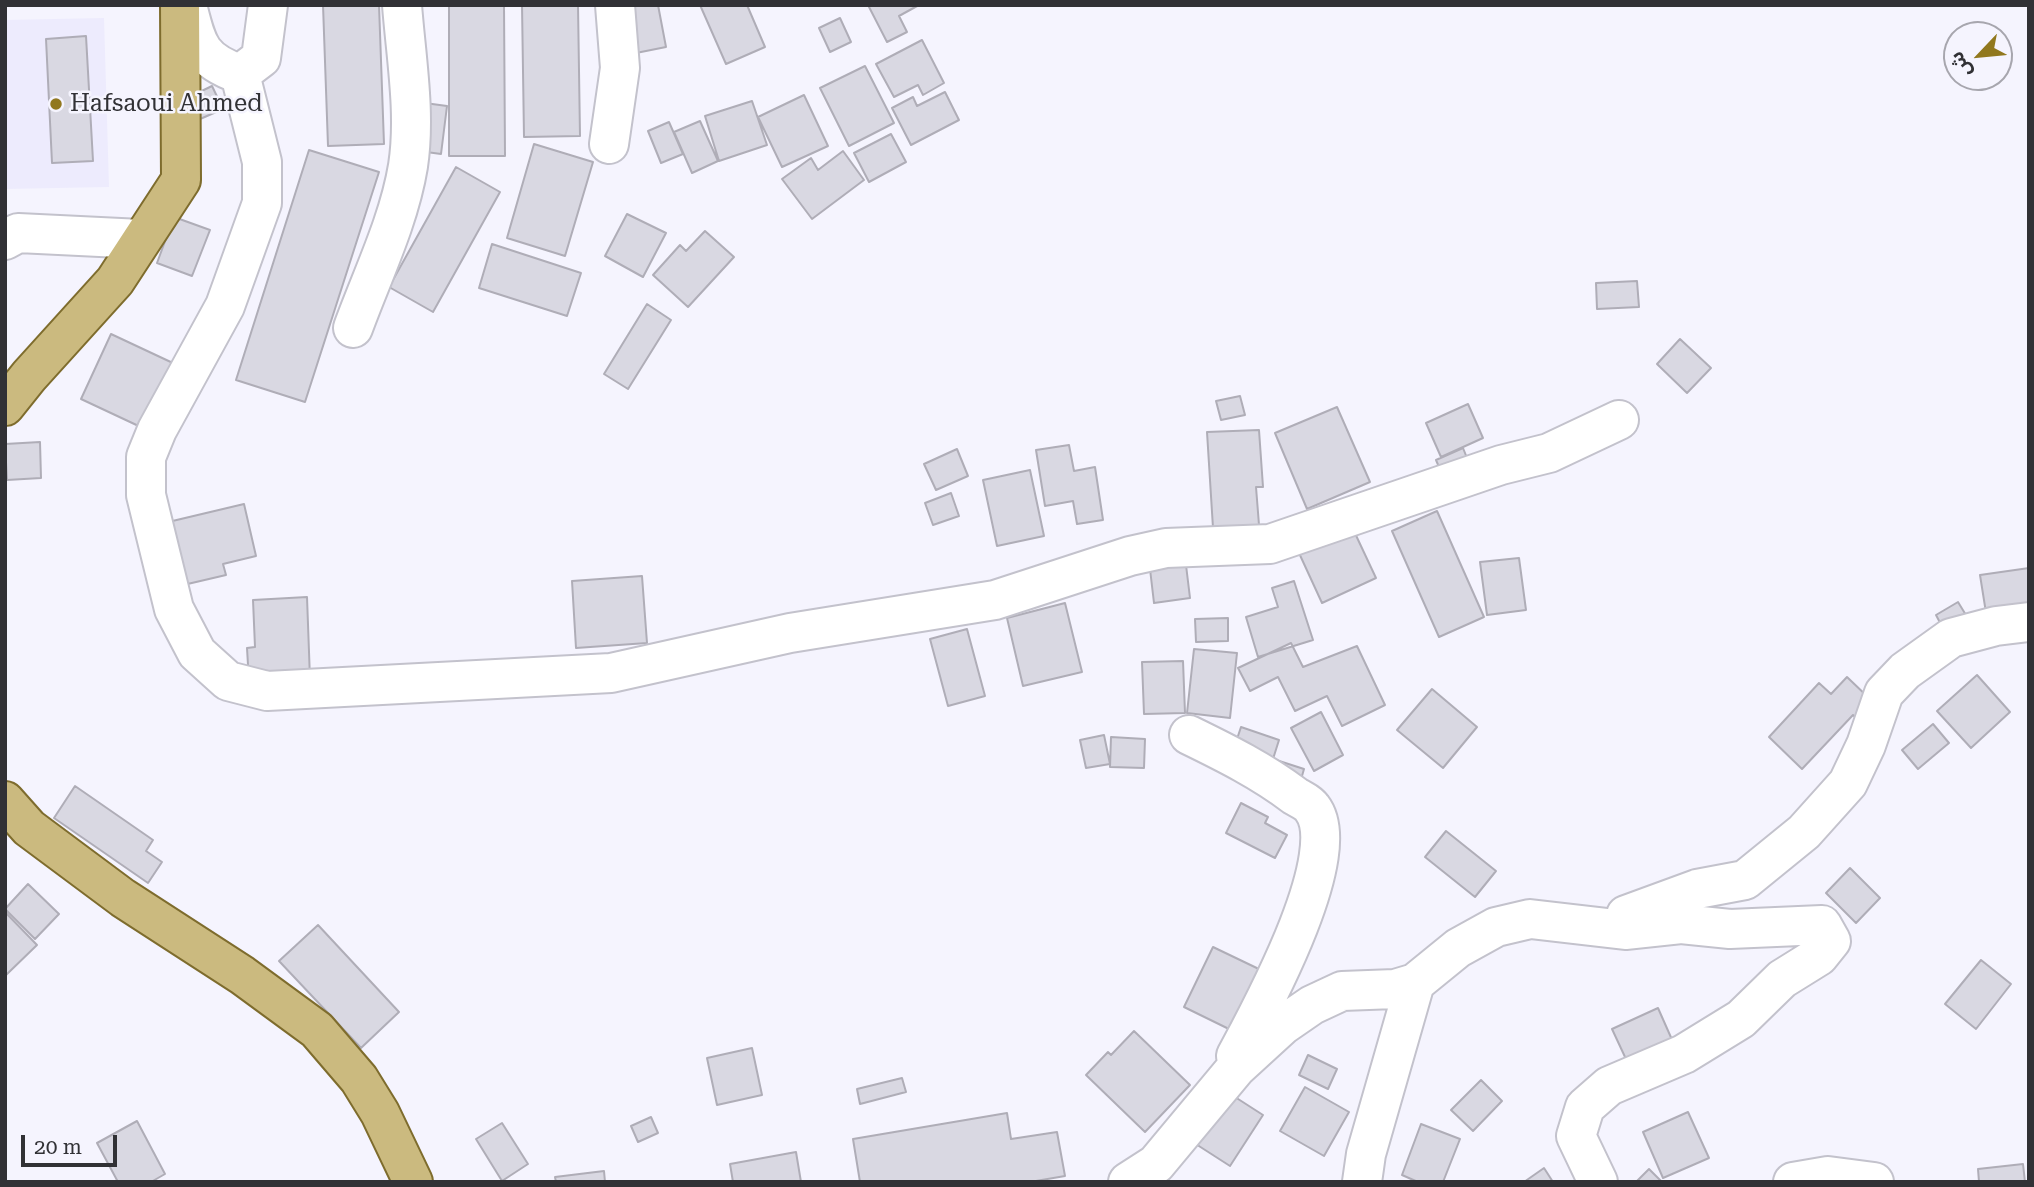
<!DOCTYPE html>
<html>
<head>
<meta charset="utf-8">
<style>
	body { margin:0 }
	#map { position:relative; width:2034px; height:1187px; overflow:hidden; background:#f5f4fe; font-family:"Roboto Serif","Noto Sans Arabic",serif }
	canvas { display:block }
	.frame { position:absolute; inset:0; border:7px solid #313135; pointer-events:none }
	.north { position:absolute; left:1943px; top:21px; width:70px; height:70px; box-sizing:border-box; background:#f5f4fe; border:2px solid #a7a6ae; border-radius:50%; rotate:244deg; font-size:19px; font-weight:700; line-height:28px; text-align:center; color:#313135 }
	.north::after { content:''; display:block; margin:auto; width:24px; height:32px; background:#91781e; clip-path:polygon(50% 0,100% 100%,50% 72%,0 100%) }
	.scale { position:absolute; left:21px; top:1135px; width:96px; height:32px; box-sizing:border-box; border:4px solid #313135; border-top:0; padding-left:9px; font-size:21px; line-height:24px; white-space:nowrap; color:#313135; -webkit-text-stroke:5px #f5f4fe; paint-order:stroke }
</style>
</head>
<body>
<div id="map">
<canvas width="2034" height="1187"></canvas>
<div class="frame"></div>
<div class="north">ش</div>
<div class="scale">20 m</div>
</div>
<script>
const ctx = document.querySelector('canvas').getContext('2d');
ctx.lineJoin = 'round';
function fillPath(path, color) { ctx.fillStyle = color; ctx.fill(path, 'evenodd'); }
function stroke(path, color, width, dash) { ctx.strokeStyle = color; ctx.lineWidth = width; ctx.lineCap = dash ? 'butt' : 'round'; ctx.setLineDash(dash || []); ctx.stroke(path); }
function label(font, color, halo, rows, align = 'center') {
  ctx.font = font + ' "Roboto Serif",serif'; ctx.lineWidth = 5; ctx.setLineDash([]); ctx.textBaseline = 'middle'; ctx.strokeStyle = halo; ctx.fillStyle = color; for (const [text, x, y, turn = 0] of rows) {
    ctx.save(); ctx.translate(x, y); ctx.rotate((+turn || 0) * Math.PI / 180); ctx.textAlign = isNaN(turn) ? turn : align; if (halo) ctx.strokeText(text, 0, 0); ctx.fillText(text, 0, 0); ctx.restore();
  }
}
fillPath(new Path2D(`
	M104,18l5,169 -104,2v-169z`), '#edebfd');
const building = new Path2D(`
	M323,5h56l5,139 -56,2z
	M449,5h55l1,151h-56z
	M522,5h56l2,131 -56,1z
	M639,5h19l8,42 -40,8 -10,-45z
	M700,5h47l18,42 -39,17z
	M868,5h51l-20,11 8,16 -20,10z
	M840,18l11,24 -21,10 -11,-24z
	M86,36l7,125 -41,2 -6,-124z
	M922,40l22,43 -21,12 -5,-10 -24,12 -18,-33z
	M865,66l29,57 -45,23 -29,-58z
	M212,86l11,23 -32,14 -10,-22z
	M945,92l14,28 -48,25 -19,-37 21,-11 4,9z
	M804,95l24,51 -46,21 -24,-50z
	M410,101l37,5 -6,48 -37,-5z
	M752,101l15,44 -48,16 -14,-45z
	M700,121l18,40 -26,12 -18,-41z
	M669,122l14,32 -22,9 -13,-32z
	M891,134l15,28 -37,20 -15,-29z
	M534,144l59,18 -28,94 -58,-18z
	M309,150l70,22 -74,230 -69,-22z
	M843,151l21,29 -52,39 -30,-40 29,-21 7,12z
	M456,167l44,25 -67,120 -44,-25z
	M627,214l39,19 -23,44 -38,-21z
	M174,217l36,13 -18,46 -35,-13z
	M705,231l29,26 -46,50 -35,-32 27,-30 6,6z
	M492,244l89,29 -14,43 -88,-28z
	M1637,281l2,26 -42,2 -1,-26z
	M647,304l24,16 -43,69 -24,-15z
	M111,334l64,30 -30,65 -64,-30z
	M1680,339l31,29 -24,25 -30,-29z
	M1240,396l5,19 -24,5 -5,-19z
	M1468,404l15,34 -42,19 -15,-34z
	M1337,407l33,75 -63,27 -32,-76z
	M1259,430l4,57h-7l3,38 -46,3 -6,-96z
	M40,442l1,36 -34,2 -2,-36z
	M1069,445l5,26 21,-4 8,53 -26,4 -4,-23 -28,5 -9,-56z
	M1463,448l6,15 -27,11 -6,-14z
	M957,449l11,27 -32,14 -12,-26z
	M1030,470l14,66 -47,10 -14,-66z
	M951,493l8,23 -26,9 -8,-22z
	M244,504l12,52 -33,8 3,11 -47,11 -15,-63z
	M1437,511l47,106 -45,20 -47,-106z
	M1353,529l23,49 -54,25 -23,-50z
	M1519,558l7,52 -39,5 -7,-53z
	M1186,565l4,33 -36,5 -4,-34z
	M2029,568v44l-42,7 -7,-44z
	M642,576l5,67 -71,5 -4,-67z
	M1294,581l19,59 -55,17 -12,-40 32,-10 -6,-19z
	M307,597l3,82 -61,3 -2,-34 8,-1 -2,-47z
	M1958,602l11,18 -23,14 -10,-19z
	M1065,603l17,69 -59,14 -16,-68z
	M1228,618v23l-32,1 -1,-23z
	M967,629l18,67 -37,10 -18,-67z
	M1291,643l12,24 54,-21 28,59 -43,21 -15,-30 -32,15 -17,-34 -28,14 -12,-23z
	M1194,649l43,4 -7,65 -43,-5z
	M1183,661l2,52 -41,1 -2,-52z
	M1977,675l33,37 -39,36 -34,-37z
	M1847,677l24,23 -16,17 -2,-2 -51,54 -33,-32 50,-54 12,11z
	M1432,689l45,38 -34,41 -46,-38z
	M1321,712l22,43 -29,16 -23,-43z
	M1933,724l16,19 -31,26 -16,-19z
	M1241,727l38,13 -6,19 31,10 -4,14 -70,-23z
	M1104,735l6,29 -24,4 -6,-28z
	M1111,737l34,2 -1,29 -34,-1z
	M75,786l78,54 -7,11 16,11 -14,21 -94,-65z
	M1241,803l27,14 -3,6 22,12 -12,23 -49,-25z
	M1446,831l50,40 -21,26 -50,-40z
	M1850,868l30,30 -24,25 -30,-30z
	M28,884l31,30 -24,25 -30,-30z
	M5,912l32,33 -32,31z
	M318,925l81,87 -38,36 -82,-87z
	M1213,947l50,24 -30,60 -49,-24z
	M1981,960l30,24 -35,45 -31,-25z
	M1658,1008l19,43 -45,21 -20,-43z
	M1134,1031l56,54 -45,47 -59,-57 22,-23 3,3z
	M752,1048l10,47 -45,10 -10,-47z
	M1308,1055l29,14 -9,20 -29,-14z
	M902,1078l4,14 -46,12 -3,-15z
	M1481,1080l21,21 -29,30 -22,-21z
	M1305,1087l44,25 -25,44 -44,-25z
	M1221,1088l42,27 -33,51 -42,-27z
	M1688,1112l21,46 -46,20 -20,-46z
	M1007,1113l4,26 46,-7 8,44 -35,6h-170l-7,-43z
	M651,1117l7,16 -20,9 -7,-16z
	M137,1121l28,53 -14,8h-33l-21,-39z
	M502,1123l26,41 -26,17 -26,-42z
	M1421,1124l39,15 -17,43h-25l-16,-7z
	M796,1152l5,30h-68l-3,-18z
	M2023,1164l2,18h-46l-1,-13z
	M1544,1168l9,14h-29z
	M1649,1169l13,13h-26z
	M604,1171l1,11h-49l-1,-5z`);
fillPath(building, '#d9d8e2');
stroke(building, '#afadb7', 2);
const minor = new Path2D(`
	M187,5c10,39 12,55 53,69l21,-16 7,-53
	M240,74l22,88v41l-37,103 -68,124 -11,27v38l28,114 23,44 31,28 39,10 344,-18 179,-40 205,-33 135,-44 36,-8 104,-4 231,-79 48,-12 70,-33
	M609,144l11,-76 -5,-63
	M5,240l13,-7 123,6
	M353,328c19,-52 46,-107 55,-162 8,-52 -2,-109 -6,-161
	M1189,735c37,18 73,36 106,61 5,3 14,7 17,12 35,45 -52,203 -76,248
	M1626,915l71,-26 48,-9 59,-48 44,-49 18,-38 18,-52 21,-22 46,-33 45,-12 33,-4
	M1128,1182l28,-18 80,-96 47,-43 29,-20 30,-14 53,-2 20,-6 43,-35 38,-21 34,-8 95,11 56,-6 49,5 92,-4 9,16 -12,15 -37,23 -41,40 -57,35 -75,32 -24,21 -9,29 22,46
	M1362,1182l4,-28 49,-171
	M1793,1182l35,-6 46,6`);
const major = new Path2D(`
	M5,406l24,-30 86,-95 66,-101 -1,-175
	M5,801l24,27 94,70 119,77 75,55 42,49 21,34 33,69`);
stroke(minor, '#c3c2cc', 42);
stroke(major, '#7e6c2d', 42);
stroke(minor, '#fff', 38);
stroke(major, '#cbba7f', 38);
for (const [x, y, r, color] of [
	[56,104,7,"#91781e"]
]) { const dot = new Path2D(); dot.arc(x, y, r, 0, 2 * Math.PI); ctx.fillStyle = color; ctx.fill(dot); stroke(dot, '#f5f4fe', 2.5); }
label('24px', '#313135', '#f5f4fe', [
	["Hafsaoui Ahmed",70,104]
], 'left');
</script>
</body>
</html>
